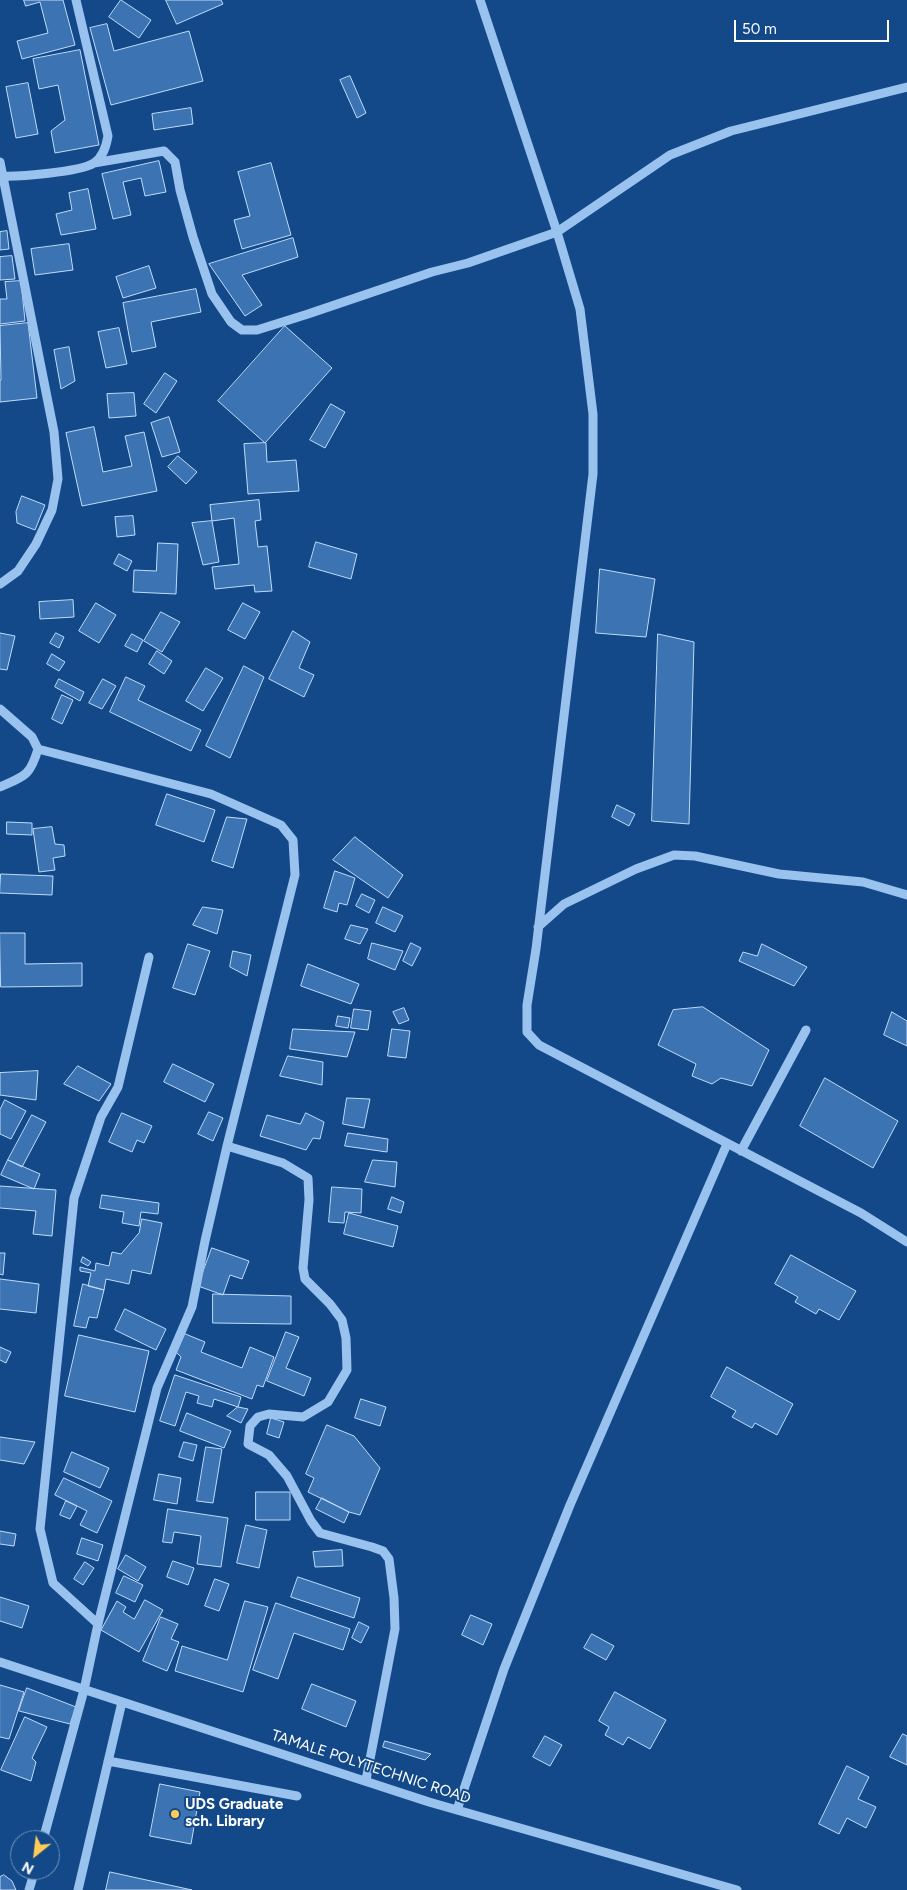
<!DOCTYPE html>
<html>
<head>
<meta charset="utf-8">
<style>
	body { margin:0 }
	#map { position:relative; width:907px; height:1890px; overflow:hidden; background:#134988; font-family:Figtree,sans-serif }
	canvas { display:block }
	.north { position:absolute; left:10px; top:1830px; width:50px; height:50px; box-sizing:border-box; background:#134988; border:1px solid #7192b8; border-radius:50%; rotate:209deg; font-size:14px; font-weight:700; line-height:20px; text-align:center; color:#fff }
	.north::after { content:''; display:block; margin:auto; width:18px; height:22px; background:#ffcb57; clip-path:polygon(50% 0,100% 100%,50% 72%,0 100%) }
	.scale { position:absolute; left:734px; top:20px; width:155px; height:22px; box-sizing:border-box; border:2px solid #fff; border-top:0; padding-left:6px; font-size:15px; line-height:18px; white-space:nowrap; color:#fff; -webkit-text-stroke:4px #134988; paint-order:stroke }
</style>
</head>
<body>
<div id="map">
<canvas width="907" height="1890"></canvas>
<div class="north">N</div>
<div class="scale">50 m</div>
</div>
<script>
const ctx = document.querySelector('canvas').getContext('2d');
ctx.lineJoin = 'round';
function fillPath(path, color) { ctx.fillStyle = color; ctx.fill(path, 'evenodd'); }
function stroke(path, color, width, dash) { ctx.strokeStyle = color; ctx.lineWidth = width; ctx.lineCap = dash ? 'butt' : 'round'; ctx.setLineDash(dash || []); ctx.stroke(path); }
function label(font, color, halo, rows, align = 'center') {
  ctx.font = font + ' Figtree,sans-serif'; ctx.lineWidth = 4; ctx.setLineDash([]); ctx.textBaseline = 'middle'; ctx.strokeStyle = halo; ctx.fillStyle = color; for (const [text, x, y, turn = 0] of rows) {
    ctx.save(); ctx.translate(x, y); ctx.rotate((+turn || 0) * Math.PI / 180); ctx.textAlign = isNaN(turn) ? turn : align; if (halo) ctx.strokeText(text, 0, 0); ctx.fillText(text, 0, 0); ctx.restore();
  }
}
const building = new Path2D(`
	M24,0h39l12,45 -53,14 -5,-18 31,-8 -8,-31 -14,4z
	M121,0l30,20 -12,18 -30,-21z
	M166,0h55l2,4 -46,20z
	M107,24l7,27 75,-20 14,50 -92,24 -21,-77z
	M80,50l19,95 -44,8 -4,-22 14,-11 -7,-35 -19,4 -6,-30z
	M350,76l16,37 -9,5 -17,-38z
	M28,83l10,51 -22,4 -10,-51z
	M191,108l2,16 -39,6 -2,-16z
	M159,161l7,31 -21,4 -4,-18 -18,4 8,33 -18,4 -11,-45z
	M271,163l20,72 -49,14 -8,-29 16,-4 -12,-44z
	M88,189l8,40 -35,6 -5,-21 16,-4 -3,-17z
	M7,231l2,18 -9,1v-18z
	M293,238l5,19 -56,18 20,30 -17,11 -36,-52z
	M69,244l4,26 -38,5 -4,-26z
	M12,256l3,23 -15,1v-23z
	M149,266l7,22 -33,10 -7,-21z
	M21,281l4,40 -25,3v-25h7l-2,-17z
	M196,289l5,23 -50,10 5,25 -24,5 -9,-49z
	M28,323l9,75 -37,4v-22h1l-1,-54z
	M285,326l47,42 -67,75 -47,-42z
	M119,328l8,36 -21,4 -8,-36z
	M69,347l6,34 -14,8 -7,-39z
	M165,373l12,8 -21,32 -12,-9z
	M134,393l2,23 -27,2 -2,-24z
	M331,404l14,8 -20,36 -15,-8z
	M169,417l11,35 -18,5 -11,-34z
	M94,427l9,45 29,-6 -7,-30 19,-4 13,59 -75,15 -16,-73z
	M266,443l1,19 29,-2 3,31 -51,3 -4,-50z
	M178,456l19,16 -11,12 -18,-17z
	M22,496l23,9 -10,25 -18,-7 -1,-11z
	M259,500l2,20 -6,1 3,26 9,-1 5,45 -17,1 -1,-7 -39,4 -3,-22 27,-3 -5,-46 -22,3 -2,-16z
	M133,516l2,19 -18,2 -2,-20z
	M212,521l7,41 -16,3 -11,-42z
	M316,542l41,12 -6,25 -42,-12z
	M158,543l20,1 -2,50 -43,-2 1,-22 22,1z
	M119,554l13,7 -5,10 -13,-7z
	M600,569l55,10 -9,58 -50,-4z
	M73,600l1,17 -34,2 -1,-17z
	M96,603l20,12 -17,28 -20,-12z
	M243,603l17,9 -15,27 -17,-9z
	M161,612l19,10 -18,30 -18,-11z
	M293,631l17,11 -11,26 15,7 -10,22 -35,-18z
	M0,633l15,3 -8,34 -7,-1z
	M56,633l8,4 -5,11 -9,-5z
	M132,634l11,6 -6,12 -12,-6z
	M658,634l36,8 -5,182 -37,-3z
	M157,651l15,10 -8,13 -15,-10z
	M52,654l13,8 -6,9 -12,-7z
	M244,666l20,11 -34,81 -24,-12z
	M206,668l17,10 -20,33 -17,-10z
	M126,677l19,9 -7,14 63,30 -10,21 -81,-39z
	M59,679l25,13 -4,9 -25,-14z
	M103,679l13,7 -14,23 -13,-6z
	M62,695l11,5 -11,24 -10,-5z
	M167,794l48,16 -11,32 -48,-17z
	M617,805l18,9 -6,12 -17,-9z
	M227,817l20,2 -14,49 -21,-7z
	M7,822l25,1v12l-25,-1z
	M52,827l3,17 9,1 1,11 -12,2 2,12 -16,2 -6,-43z
	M355,837l48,38 -15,23 -55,-38z
	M335,871l20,7 -8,27 -8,-2 -2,9 -13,-4z
	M1,874l52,2 -1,19 -52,-2z
	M362,894l13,6 -6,13 -13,-7z
	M203,907l20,3 -6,24 -24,-9z
	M383,907l20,9 -8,16 -19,-9z
	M351,925l17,4 -8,15 -15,-5z
	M0,933h25v31l57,-1v23l-81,1z
	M372,943l31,8 -8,19 -27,-11z
	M411,943l10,5 -9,18 -9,-5z
	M188,944l22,7 -15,44 -22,-7z
	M762,944l45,23 -13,19 -55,-25 4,-9 14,4z
	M233,951l18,4 -4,21 -17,-9z
	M308,964l51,20 -8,20 -50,-18z
	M703,1007l66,43 -17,36 -31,-8 -9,6 -20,-8 4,-12 -38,-19 15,-35z
	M404,1008l5,12 -10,4 -6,-12z
	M354,1009l17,2 -3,19 -17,-2z
	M892,1012l15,9v25l-23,-11z
	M338,1016l12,2 -2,10 -12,-2z
	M293,1029l62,3 -8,25 -57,-8z
	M392,1029l18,2 -4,27 -18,-2z
	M288,1056l35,6 -1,23 -42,-9z
	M173,1064l41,20 -9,18 -41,-20z
	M78,1066l33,18 -12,17 -35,-17z
	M38,1071l-2,29 -36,-5v-22z
	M825,1078l73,43 -25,47 -73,-42z
	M347,1098l23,1 -6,29 -21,-4z
	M5,1100l21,11 -15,28 -11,-5v-24z
	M209,1112l14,6 -10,23 -15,-7z
	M122,1113l30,13 -8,17 -7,-3 -5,12 -23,-10z
	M306,1113l18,9 -4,17 -7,-1 -7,12 -46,-14 7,-21 33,9z
	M32,1115l14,7 -24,45 -14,-7z
	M348,1133l40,6 -1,13 -42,-6z
	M8,1160l32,14 -6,15 -33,-14z
	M373,1160l24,2 -2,25 -30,-5z
	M0,1186l56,4 -4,46 -19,-2 3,-23 -36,-3z
	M332,1187l30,2 -1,24 -16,-1 -1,11 -15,-1z
	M102,1195l57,8 -1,11 -17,-2 -2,14 -17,-3 2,-11 -24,-4z
	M392,1197l12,5 -3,11 -13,-4z
	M349,1213l49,13 -5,21 -49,-13z
	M142,1219l20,4 -11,51 -19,-4 -3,14 -23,-5 -2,11 -16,-4 3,-13 -11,-2v-4l15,4 1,-8 13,3 3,-14 9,2 18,-21z
	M212,1248l37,13 -7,18 -12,-4 -7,20 -25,-9z
	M0,1253h5l-2,22 -3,-1z
	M791,1255l65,36 -17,29 -20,-11 -3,5 -21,-12 3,-5 -23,-13z
	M83,1257l8,5 -3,4 -7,-4z
	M0,1279l39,5 -3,29 -36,-4z
	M83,1284l21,6 -7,28 -8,-1 -3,11 -12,-2z
	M213,1294l78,2v28l-78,-1z
	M125,1309l41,20 -10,21 -41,-20z
	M286,1332l13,5 -13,31 25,10 -7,18 -37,-15z
	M183,1333l22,9 -4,10 41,16 8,-21 24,10 -11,30 -6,-2 -5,14 -76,-29 5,-13 -5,-5z
	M79,1335l70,16 -14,61 -70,-16z
	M0,1347l11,5 -5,11 -6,-3z
	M727,1367l66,37 -16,31 -22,-12 -3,5 -20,-11 4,-6 -25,-14z
	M175,1375l66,22 -3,10 -24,-8 -2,8 -15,-4 2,-7 -13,-4 -11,34 -15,-5z
	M361,1399l25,8 -6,19 -25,-8z
	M238,1407l10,2 -7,14 -14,-7z
	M187,1413l44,18 -7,17 -44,-17z
	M271,1418l13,4 -5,16 -12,-4z
	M327,1425l27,11 26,32 -20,47 -11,-3 -41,-20 6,-14 -8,-4z
	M0,1437l35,5 -11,22 -24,-4z
	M184,1442l13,3 -4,16 -14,-4z
	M206,1447l16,2 -9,54 -16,-2z
	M72,1452l37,16 -9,20 -36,-16z
	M159,1474l22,4 -4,26 -23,-4z
	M64,1478l48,23 -15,32 -17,-8 7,-14 -32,-16z
	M256,1492h34v28h-34z
	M322,1498l27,14 -5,11 -28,-14z
	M66,1501l11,5 -7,13 -10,-4z
	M168,1509l60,9 -7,49 -24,-3 4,-28 -27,-4 -2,11 -9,-1z
	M246,1525l21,5 -8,38 -22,-5z
	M0,1531l16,3 -2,12 -14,-2z
	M82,1538l21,7 -5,16 -21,-7z
	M342,1550l1,16 -28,1 -2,-15z
	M126,1555l20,12 -8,14 -20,-12z
	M173,1561l21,7 -6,17 -21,-8z
	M85,1562l9,6 -11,17 -9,-6z
	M124,1576l19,9 -8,17 -19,-9z
	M298,1577l62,21 -6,20 -63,-21z
	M215,1579l14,5 -10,27 -14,-5z
	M0,1597l29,9 -7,22 -22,-7z
	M145,1600l18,10 -24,42 -38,-22 16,-29 9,6 -3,5 11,7z
	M245,1601l23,6 -25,85 -68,-21 7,-25 45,14z
	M276,1603l74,26 -7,21 -49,-17 -16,46 -25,-9z
	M471,1615l21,9 -9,21 -21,-10z
	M161,1617l17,7 -7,15 8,3 -12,29 -24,-10z
	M359,1622l10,5 -8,16 -9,-5z
	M592,1634l22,12 -8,14 -22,-12z
	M312,1684l44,17 -10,26 -44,-18z
	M0,1685l24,7 -15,47 -9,-2z
	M27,1688l49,19 -6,17 -51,-13z
	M615,1692l51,28 -16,29 -22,-12 -5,8 -18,-10 4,-8 -10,-6z
	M25,1717l22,10 -15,31 4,4 -5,19 -30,-11z
	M903,1734l4,2v29l-17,-8z
	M545,1736l17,9 -12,21 -17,-9z
	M385,1741l46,13 -6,6 -42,-13z
	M847,1766l22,11 -11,22 18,8 -10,21 -19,-10 -8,16 -20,-10z
	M160,1784l40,8 -9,52 -41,-8z
	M110,1872l82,18h-86z
	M4,1875l8,6 4,9h-16v-13z`);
fillPath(building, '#3c73b2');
stroke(building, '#bfdbfb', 1);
stroke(new Path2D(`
	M480,0l77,232 23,77 13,105v60l-57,475 -9,56v27l12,13 322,168 46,29
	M0,162l54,270 4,47 -6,31 -16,34 -18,27 -18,13
	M94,163l70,-12 11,11 5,28 13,47 19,57 19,28 11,8h15l51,-16 124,-42 36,-9 89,-31 113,-77 61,-24 176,-44
	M0,176c18,1 80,-4 94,-13 9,-6 12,-16 14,-27l-32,-136
	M0,709l32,28 6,12 173,45 70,31 12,15 2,35 -68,271 -22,95 -13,66 -35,81 -59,236 -14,66 -41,150
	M0,787c25,-11 30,-11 38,-38
	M538,927l26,-23 72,-35 38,-14 21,1 84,18 84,8 44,13
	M227,1146l56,17 25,15 1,22 -6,68 2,11 25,25 12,16 4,18 1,32 -19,32 -25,15 -34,-3 -11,3 -8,9 -2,18 21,11 18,21 24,45 9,12 52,14 11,4 6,8 5,39 1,31 -29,151
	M741,1151l65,-121
	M98,1624l-45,-41 -13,-54 34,-331 27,-81 17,-30 31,-130
	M0,1662l429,140 308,88
	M108,1761l189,35
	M457,1810l47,-141 66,-164 157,-361
	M29,1890l6,-20
	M78,1890l44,-188`), '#99c2ef', 9);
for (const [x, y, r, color] of [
	[175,1814,5,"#ffcb57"]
]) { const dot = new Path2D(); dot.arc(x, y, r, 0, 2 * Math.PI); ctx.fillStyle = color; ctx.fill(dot); stroke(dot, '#134988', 2); }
label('15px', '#fff', '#134988', [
	["TAMALE POLYTECHNIC ROAD",371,1767,18]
]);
label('bold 15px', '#fff', '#134988', [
	["UDS Graduate",185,1805],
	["sch. Library",185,1822]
], 'left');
</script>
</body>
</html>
